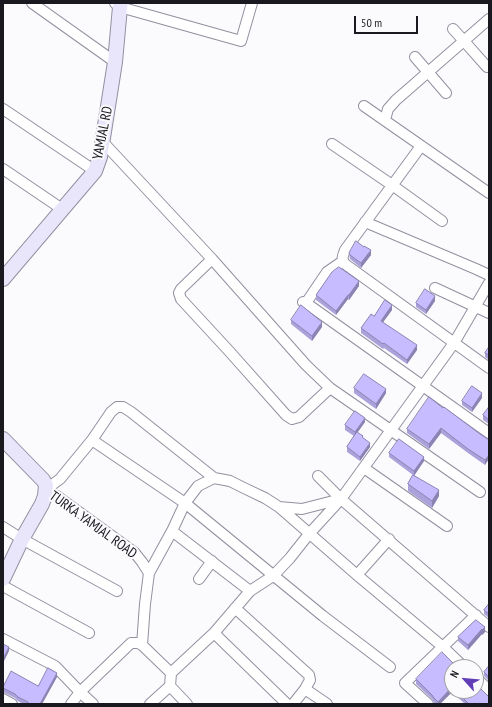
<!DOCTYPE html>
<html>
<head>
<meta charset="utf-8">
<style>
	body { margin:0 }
	#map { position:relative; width:492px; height:707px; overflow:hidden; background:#fbfbfe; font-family:"PT Sans Narrow",sans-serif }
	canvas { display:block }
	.frame { position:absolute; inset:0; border:4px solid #1a191f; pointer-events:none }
	.north { position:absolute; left:444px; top:659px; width:40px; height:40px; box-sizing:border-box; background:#fbfbfe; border:1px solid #a1a1a5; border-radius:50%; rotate:297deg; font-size:11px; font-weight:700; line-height:16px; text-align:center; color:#1a191f }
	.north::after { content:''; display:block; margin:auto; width:14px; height:18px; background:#633fb7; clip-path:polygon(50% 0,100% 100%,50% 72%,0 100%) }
	.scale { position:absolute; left:354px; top:16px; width:64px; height:18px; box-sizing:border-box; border:2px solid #1a191f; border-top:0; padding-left:5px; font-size:12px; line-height:14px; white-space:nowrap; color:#1a191f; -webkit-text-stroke:3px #fbfbfe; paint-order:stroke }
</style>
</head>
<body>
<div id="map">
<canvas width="492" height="707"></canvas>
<div class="frame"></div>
<div class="north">N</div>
<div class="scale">50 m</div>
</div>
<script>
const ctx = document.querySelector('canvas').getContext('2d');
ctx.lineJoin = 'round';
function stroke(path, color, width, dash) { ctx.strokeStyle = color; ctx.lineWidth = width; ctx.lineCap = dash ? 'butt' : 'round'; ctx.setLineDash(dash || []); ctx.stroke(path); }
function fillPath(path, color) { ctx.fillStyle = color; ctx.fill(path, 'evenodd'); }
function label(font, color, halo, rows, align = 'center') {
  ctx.font = font + ' "PT Sans Narrow",sans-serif'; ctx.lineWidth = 4; ctx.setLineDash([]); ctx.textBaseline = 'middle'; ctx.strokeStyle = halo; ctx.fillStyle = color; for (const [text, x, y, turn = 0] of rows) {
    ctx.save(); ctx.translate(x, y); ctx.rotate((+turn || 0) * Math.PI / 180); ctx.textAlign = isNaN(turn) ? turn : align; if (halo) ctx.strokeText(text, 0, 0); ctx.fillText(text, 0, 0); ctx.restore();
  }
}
const street = new Path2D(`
	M32,3l83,59
	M115,3l5,4 121,34 11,-38
	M453,29l11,12 23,26
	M415,57l31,36
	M364,106l125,87
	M3,109l92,62
	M385,120l3,-11 8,-9 93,-81
	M102,141l110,118 94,106 24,23 150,104
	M332,144l60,41 50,36
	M421,146l-76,104c-2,5 -4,9 0,14l144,104
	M3,169l59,40
	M365,222l111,47 13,6
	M212,259l-31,30 -2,4 2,6 48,52 57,64 6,4 7,-2 31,-29
	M435,288l54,25
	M303,302l3,1 183,130
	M306,303l21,-31 16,-11
	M92,440l93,63 138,113 67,51
	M364,468l83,58
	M318,476l23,23 148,128
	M279,507l78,68 86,72 21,20
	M3,527l19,12 95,52
	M172,531l78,60
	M149,573l23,-42 13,-28 13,-17 16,-8 16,3 14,7 21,10 14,9 23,2 39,-10
	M357,575l32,-36
	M199,579l13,-18
	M3,586l86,47
	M235,608l74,67 1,5 -5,9 -12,15
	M214,633l73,71
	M3,639l52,27 25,26 13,12
	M171,673l43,-40 36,-42 23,-15 17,-18 19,-24 32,-35 113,-156 35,-60
	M476,678l13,12
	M305,689l22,15
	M3,699l9,5
	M71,704l9,-12 51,-49h7l4,2
	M150,704l20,-18
	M187,704l-17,-18 1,-13 -29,-28 3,-41 4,-31 -7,-11 -8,-10 -77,-56 -12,-6 15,-11 32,-39 19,-28 6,-5h6l8,5 83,66
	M428,704l-23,-21 71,-68`);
const secondary = new Path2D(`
	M3,279l92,-108 5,-14 15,-95 5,-55 1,-4
	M3,439l40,41 3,5 -1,11 -3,8 -20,35 -19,40`);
stroke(street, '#92909f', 12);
stroke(secondary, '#92909f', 16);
stroke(street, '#fff', 10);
stroke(secondary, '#e9e6fc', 14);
fillPath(new Path2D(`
	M349,253l22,2 -10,13 -11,-9z
	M359,286l-10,14 -1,-1 -12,16 -20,-15v-5z
	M435,301l-9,13 -10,-7v-4z
	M392,310l-9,12 34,28 -10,14 -23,-16 -1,1 -22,-16v-5l13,-12z
	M291,320l31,7 -10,14 -21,-17z
	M489,347v13l-4,-3v-4z
	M354,388l32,5 -10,16 -22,-16z
	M482,398l-10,14 -10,-7v-4z
	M489,407v17l-6,-4v-5z
	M443,408l46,32 -4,25 -17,-12 -27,-20 -12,16 -22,-16v-4z
	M365,422l-8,11 6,5 7,9 -10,14 -13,-9v-5l7,-11 -9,-6v-5z
	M389,453l35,8 -10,14 25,21 -7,12 -24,-17v-7l5,-9 -24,-18z
	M489,604v14l-5,-4v-4z
	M476,620l9,12 -3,3v-1l-14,16 -10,-9v-4z
	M489,666v15l-5,-5v-4z
	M452,667v24h24l13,13h-24l-13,-12 -12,12h-5l-3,-5 -16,-15v-5z
	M57,677l-15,27h-19l-5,-3 -3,-3 -12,-6v-5l35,-1z`), '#aba2db');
fillPath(new Path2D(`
	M371,250v5l-10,13v-5z
	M359,281v5l-10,14v-5z
	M348,295v4l-12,16v-4z
	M435,296v5l-9,13v-4z
	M392,305v5l-11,15v-4z
	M322,322v5l-10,14v-5z
	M417,345v5l-10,14v-4z
	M386,389v4l-10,16v-5z
	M482,393v5l-10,14v-4z
	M365,418v4l-10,14v-4z
	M441,428v5l-12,16v-5z
	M370,443v4l-10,14v-4z
	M489,455v4l-4,6v-5z
	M424,457v4l-10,15v-5z
	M439,490v6l-7,12v-7z
	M485,627v5l-3,3v-5z
	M482,629v5l-14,16v-5z
	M9,647v4l-6,12v-4z
	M57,673v4l-15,27h-2z
	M452,687v5l-12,12h-2v-2z`), '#8b84b2');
const building = new Path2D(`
	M356,241l8,6v-1l7,4 -10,13 -11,-8 -1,-2 2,-4z
	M339,267l20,14 -10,14h-1l-12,16 -20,-16 16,-23z
	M425,289l10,7 -9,14 -10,-7z
	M385,300l7,5 -11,16 36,24 -10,15 -23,-17 -1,1 -22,-16 10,-14 3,2z
	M301,305l21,17 -10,14 -21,-16z
	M489,347v8l-4,-2z
	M364,374l22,15 -10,15 -22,-16z
	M472,386l10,7 -10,15 -10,-7z
	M429,397l14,11 1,-1 36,27 9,6v15l-4,5 -17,-11 -27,-21 -12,16 -22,-15z
	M489,407v13l-6,-5z
	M355,411l10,7 -10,14 -10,-7z
	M357,432l6,4 -1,1 8,6 -10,14 -13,-10z
	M399,439l25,18 -10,14 -25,-18z
	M413,475l26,15 -7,11 -24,-17z
	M489,604v10l-5,-4z
	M476,620l9,7 -3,3v-1l-14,16 -10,-8z
	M3,644l6,3 -6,12z
	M442,652l15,15h-5v20l-14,15 -4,-4 -2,-3 -16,-16z
	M489,666v11l-5,-5z
	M48,668l9,5 -17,31h-12v-2l-10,-5 -3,-3 -12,-6v-1l8,-16 27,15z
	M476,684l13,13v7h-22l1,-1 -12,-12h20z`);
fillPath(building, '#c7bcff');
stroke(building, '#8b84b2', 1);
label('14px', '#1a191f', '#fbfbfe', [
	["YAMJAL RD",103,133,-79],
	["TURKA YAMJAL ROAD",93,525,36]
]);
</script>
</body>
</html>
